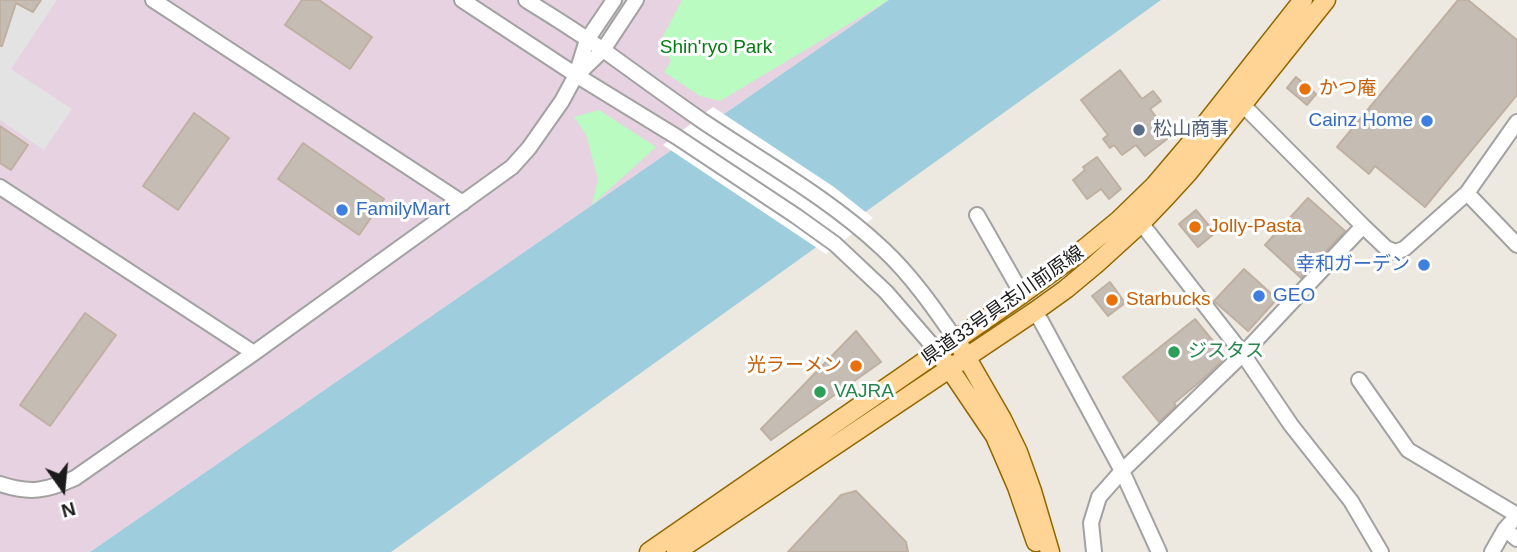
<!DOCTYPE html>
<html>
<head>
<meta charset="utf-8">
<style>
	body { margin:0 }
	#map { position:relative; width:1517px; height:552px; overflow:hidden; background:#ede9e0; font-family:Helvetica,sans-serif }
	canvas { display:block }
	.north { position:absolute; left:28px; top:454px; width:70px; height:70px; -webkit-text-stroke:5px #fff; paint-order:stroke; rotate:165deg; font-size:19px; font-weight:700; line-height:28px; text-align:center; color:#1b1b1b }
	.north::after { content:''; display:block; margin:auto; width:24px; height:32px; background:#1b1b1b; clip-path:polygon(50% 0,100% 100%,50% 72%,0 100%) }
</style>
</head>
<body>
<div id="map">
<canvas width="1517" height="552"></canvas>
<div class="north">N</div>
</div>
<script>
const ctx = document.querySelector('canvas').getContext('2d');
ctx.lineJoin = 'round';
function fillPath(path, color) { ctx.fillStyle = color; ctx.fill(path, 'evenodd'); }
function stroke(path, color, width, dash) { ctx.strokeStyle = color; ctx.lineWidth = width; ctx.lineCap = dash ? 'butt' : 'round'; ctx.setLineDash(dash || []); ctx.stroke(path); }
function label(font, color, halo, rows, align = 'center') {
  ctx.font = font + ' Helvetica,"Noto Sans JP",sans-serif'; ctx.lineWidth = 6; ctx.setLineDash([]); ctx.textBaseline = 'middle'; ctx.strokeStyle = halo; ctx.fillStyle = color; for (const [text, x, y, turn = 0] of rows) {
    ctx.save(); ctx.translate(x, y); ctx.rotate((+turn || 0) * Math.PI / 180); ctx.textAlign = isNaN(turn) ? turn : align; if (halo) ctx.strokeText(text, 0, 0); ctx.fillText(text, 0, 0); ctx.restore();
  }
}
fillPath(new Path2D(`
	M0,0h889l-799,552h-90z`), '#e7d2e2');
fillPath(new Path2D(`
	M682,0h207l-169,101 -20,-5 -36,-24 7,-11 -11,-19z
	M599,110l57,37 -64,58 6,-26 -12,-45 -12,-17z`), '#b9fbc1');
fillPath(new Path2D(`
	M0,0h57l-46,69 61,40 -28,41 -44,-30z`), '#e3e3e3');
fillPath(new Path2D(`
	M889,0h272l-770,552h-301z`), '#9ecdde');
fillPath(new Path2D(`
	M713,107l121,80 39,31 -47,36 -163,-109z`), '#fff');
const building = new Path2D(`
	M0,0h41l-8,12 -17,-9 -14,43h-2z
	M302,0h17l53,37 -22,32 -65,-44z
	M1458,0h10l49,40v55l-92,112 -50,-41 -6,8 -32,-27z
	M1120,70l22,29 11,-8 8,10 -11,8 21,27 -26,20 -9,-11 -14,10 -8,-10 -4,3 -7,-9 5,-4 -27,-35z
	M1296,77l20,17 -9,11 -20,-17z
	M194,113l35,25 -51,72 -35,-24z
	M0,126l28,19 -17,25 -11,-7z
	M303,143l81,56 -25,36 -81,-56z
	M1097,157l24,32 -12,10 -8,-10 -14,10 -14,-19 12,-10 -2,-3z
	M1308,198l37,33 -44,47 -36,-33z
	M1196,210l19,23 -17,14 -19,-23z
	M1244,269l33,30 -29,32 -34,-30z
	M1110,282l15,21 -17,13 -16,-20z
	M85,313l31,22 -66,91 -30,-21z
	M1195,319l31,38 -24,23 -28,23 2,3 -17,16 -36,-45z
	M856,331l25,31 -110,78 -10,-11z
	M856,491l50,51 2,10h-120l53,-57z`);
fillPath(building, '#c5bcb3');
stroke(building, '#bfb0a2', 2);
const minor = new Path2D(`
	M153,0l310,203
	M462,0l114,75 101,62 119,79 39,28 51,48 52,60
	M526,0c26,16 51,32 76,49 33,24 66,48 99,71 62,42 128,78 182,129 28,26 51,59 73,91
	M577,75l26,-25 33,-50
	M1243,105l120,121 23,22 9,4 9,-3 63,-56 50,-71
	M0,187l254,166
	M1467,193l50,52
	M977,215l45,79
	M1141,223l102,131 48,71 60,76 30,51
	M1034,312l7,9 81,150 37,81
	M1359,380l49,70 109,65
	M0,484c30,10 46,7 75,-6l179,-125 258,-186 17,-19 33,-47 14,-26 11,-35 27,-40
	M1505,529l12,10
	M1094,552l-3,-29 8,-26 23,-26 121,-117 120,-128
	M1492,552l13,-23 12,-13`);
const major = new Path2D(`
	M961,348l41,71 16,33 14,39 18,61
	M943,359l52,77 22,51 19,55
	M649,552l373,-258 63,-46 34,-28 35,-34 34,-40 115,-146
	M676,552l358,-240 32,-23 30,-25 45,-41 24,-25 23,-25 138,-173`);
stroke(minor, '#a2a2a2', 18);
stroke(major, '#936700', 21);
stroke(minor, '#fff', 14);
stroke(major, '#ffd494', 18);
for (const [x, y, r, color] of [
	[1305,89,7,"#e8710a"],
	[1427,121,7,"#3f7fe0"],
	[1139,130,7,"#5c6f8a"],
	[342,210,7,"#3f7fe0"],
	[1195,227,7,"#e8710a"],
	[1424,265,7,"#3f7fe0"],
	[1259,296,7,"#3f7fe0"],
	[1112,300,7,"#e8710a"],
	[1174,352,7,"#2e9e5b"],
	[856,366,7,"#e8710a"],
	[820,392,7,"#2e9e5b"]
]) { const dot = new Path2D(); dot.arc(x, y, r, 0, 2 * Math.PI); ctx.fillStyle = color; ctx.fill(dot); stroke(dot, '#fff', 2.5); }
label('19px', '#077c14', '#fff', [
	["Shin'ryo Park",716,48]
]);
label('19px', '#c56008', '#fff', [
	["かつ庵",1319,89],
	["Jolly-Pasta",1209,227],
	["Starbucks",1126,300],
	["光ラーメン",842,366,"right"]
], 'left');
label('19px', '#366cbe', '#fff', [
	["Cainz Home",1413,121],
	["FamilyMart",356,210,"left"],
	["幸和ガーデン",1410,265],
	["GEO",1273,296,"left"]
], 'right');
label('19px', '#4e5e75', '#fff', [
	["松山商事",1153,130]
], 'left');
label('19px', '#1b1b1b', '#fff', [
	["県道33号具志川前原線",1003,306,-35]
]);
label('19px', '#27864d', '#fff', [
	["ジスタス",1188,352],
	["VAJRA",834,392]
], 'left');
</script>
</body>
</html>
